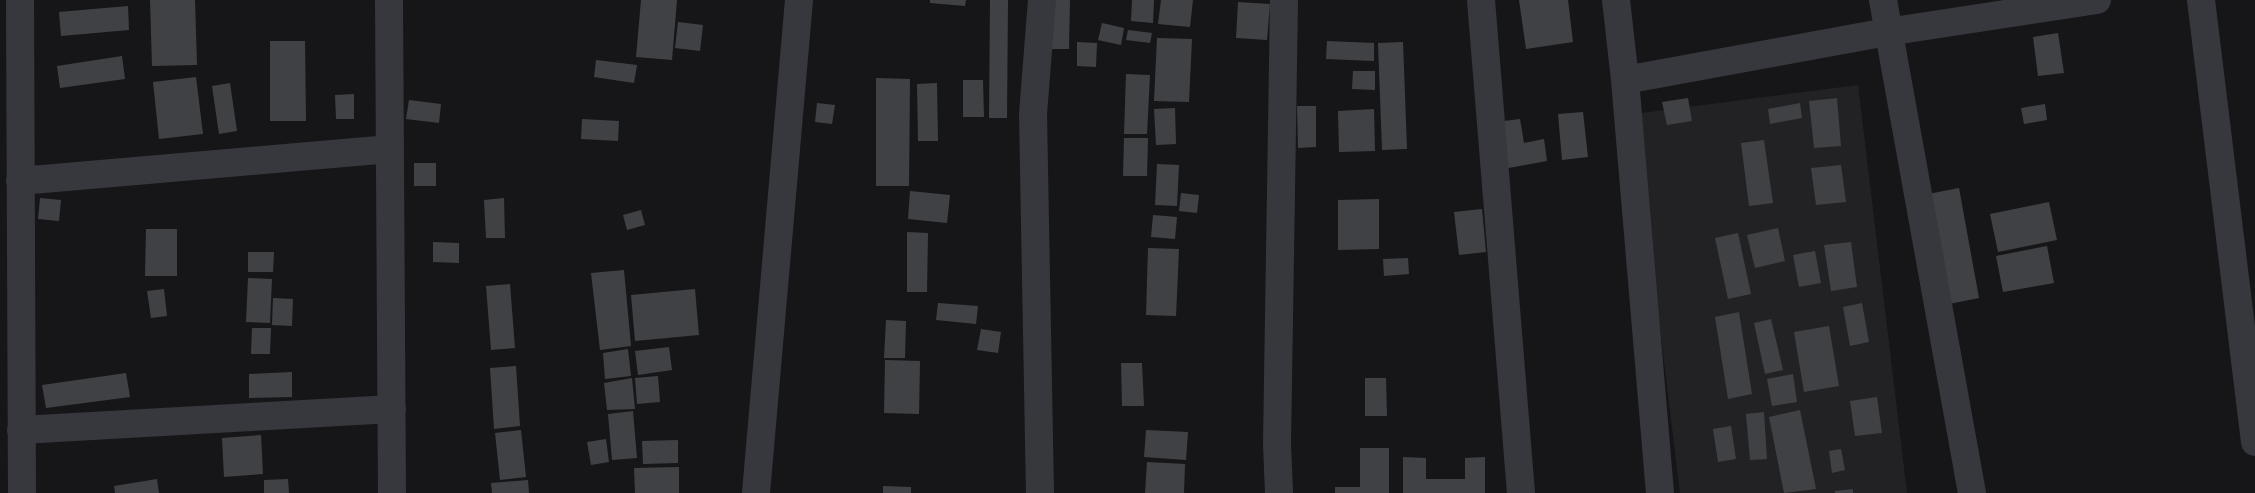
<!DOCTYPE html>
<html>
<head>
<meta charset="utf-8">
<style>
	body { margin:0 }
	canvas { display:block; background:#161618 }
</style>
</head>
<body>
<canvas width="2255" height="493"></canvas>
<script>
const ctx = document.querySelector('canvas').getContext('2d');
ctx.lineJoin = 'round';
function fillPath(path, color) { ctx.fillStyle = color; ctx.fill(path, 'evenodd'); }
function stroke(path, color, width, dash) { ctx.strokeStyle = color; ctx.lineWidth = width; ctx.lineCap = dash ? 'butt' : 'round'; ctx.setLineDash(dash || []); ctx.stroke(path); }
fillPath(new Path2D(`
	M1858,85l49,408h-227l-46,-379z`), '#222225');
fillPath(new Path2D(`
	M150,0h45l2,65 -45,1z
	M641,0h36l-5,60 -36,-3z
	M930,0h36l-1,6 -35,-3z
	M990,0h18l-1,118h-18z
	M1051,0h19l-1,49h-19z
	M1132,0h22l-1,23 -22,-2z
	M1161,0h32l-3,27 -32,-3z
	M1519,0h49l5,42 -47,7z
	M1238,2l32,2 -3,36 -31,-2z
	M128,6l1,24 -68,6 -2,-24z
	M678,22l25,3 -3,26 -25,-3z
	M1102,23l22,5 -3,17 -23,-5z
	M1128,30l24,3 -2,10 -24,-3z
	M2058,33l6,40 -26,3 -5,-39z
	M1157,38l35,1 -3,63 -35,-1z
	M270,41h35l1,80h-36z
	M1327,41l47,2v18l-48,-2z
	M1077,42l20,1 -1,24 -19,-1z
	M1403,42l4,107 -25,1 -4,-107z
	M122,56l3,23 -65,9 -3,-22z
	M596,60l41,5 -3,18 -40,-6z
	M1353,71h22v19l-23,-1z
	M1126,74l24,1 -3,59h-23z
	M196,77l7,57 -44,5 -6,-57z
	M876,78l34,1 -1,107h-33z
	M963,80h20l1,37h-21z
	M230,83l7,48 -18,3 -7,-48z
	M937,83l1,58h-20l-1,-57z
	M354,94v25h-18l-1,-24z
	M1688,98l4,23 -25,4 -5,-23z
	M1837,98l4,48 -27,2 -5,-47z
	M409,100l32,4 -2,19 -33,-4z
	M817,103l18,2 -3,19 -17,-2z
	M1800,103l2,15 -32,6 -2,-15z
	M2045,104l2,16 -23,4 -3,-16z
	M1297,106h19v41l-18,1z
	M1175,108l1,36 -20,1 -2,-36z
	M1374,109l1,42 -36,1 -1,-41z
	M1583,112l5,45 -26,3 -4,-46z
	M582,119l37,2 -1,20 -37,-2z
	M1520,119l4,24 20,-4 3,22 -44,8 -7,-47z
	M1124,138h24l-1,38h-24z
	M1764,140l9,63 -24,3 -8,-63z
	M414,163h22v23h-22z
	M1157,164l22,1 -2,41 -22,-1z
	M1841,165l5,37 -30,3 -5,-37z
	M1959,188l20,110 -35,7 -21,-110z
	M910,191l40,4 -3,28 -39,-4z
	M1181,193l18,2 -2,18 -18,-2z
	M40,198l21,2 -2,21 -21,-2z
	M504,198l1,40h-19l-2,-38z
	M1379,199v50l-41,1v-50z
	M2049,202l8,38 -59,12 -8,-38z
	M1482,209l4,43 -27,3 -5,-43z
	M641,210l4,15 -18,5 -4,-15z
	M1153,215l24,2 -2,22 -24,-2z
	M1778,228l7,33 -30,7 -8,-33z
	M146,229h31v47h-32z
	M907,232l21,1 -1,59h-20z
	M1738,233l13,61 -23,5 -13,-61z
	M433,242l26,1v20l-26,-1z
	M1851,242l6,45 -26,4 -7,-46z
	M2047,246l7,37 -51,9 -7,-36z
	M1148,248l31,1 -3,67 -30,-1z
	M1815,251l6,32 -22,4 -6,-32z
	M248,252h26l-1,20h-25z
	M1408,258l1,16 -25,2 -1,-17z
	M624,270l7,76 -31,4 -9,-77z
	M248,278l24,1 -2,44 -24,-1z
	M510,284l5,64 -24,2 -5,-64z
	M164,289l3,27 -16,2 -4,-27z
	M695,289l4,46 -64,6 -4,-46z
	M273,298l20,1 -1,27 -20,-1z
	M938,303l40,3 -2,18 -40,-4z
	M1862,303l7,39 -19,4 -7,-39z
	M1739,312l13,82 -24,5 -13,-82z
	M1771,319l12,51 -18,4 -11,-51z
	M886,320l20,1 -1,37h-21z
	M1829,326l10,60 -35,6 -10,-60z
	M252,328h19l-1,26h-19z
	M981,329l20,3 -3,21 -21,-3z
	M669,347l3,23 -34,5 -3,-24z
	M628,349l3,27 -26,3 -2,-26z
	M885,360l35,1 -1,53 -35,-1z
	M1121,363h21l2,43h-22z
	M516,366l4,60 -26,3 -4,-61z
	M292,372v25l-43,1v-24z
	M126,373l4,24 -84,11 -4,-23z
	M1793,374l4,28 -25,4 -5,-27z
	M658,376l2,26 -23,2 -2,-26z
	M632,378l3,31 -28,1 -3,-27z
	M1365,378h21l1,38h-22z
	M1877,397l5,36 -27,3 -5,-35z
	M1800,410l16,79 -32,4 -15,-76z
	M633,411l4,47 -25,2 -4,-46z
	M1764,412l3,47 -17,1 -4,-46z
	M1731,426l5,33 -18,3 -5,-33z
	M521,430l5,47 -26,3 -5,-47z
	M1146,430l42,2 -2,28 -42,-3z
	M261,435l2,39 -39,3 -2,-39z
	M606,439l3,23 -18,3 -4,-23z
	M678,440v23l-35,1 -1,-23z
	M1360,448h29v45h-54v-6h25z
	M1841,449l4,21 -13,3 -3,-22z
	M1403,457l23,1v21h39v-21l20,-1v36h-82z
	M1147,462l38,2 -1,29h-39z
	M679,467v26h-44l-1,-25z
	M157,479l2,14h-44l-1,-7z
	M288,479l1,14h-25v-13z
	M528,480l1,13h-37l-1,-10z
	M883,486l28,1v6h-28z
	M1853,489v4h-18v-2z`), '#404145');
stroke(new Path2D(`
	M20,0l2,493
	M389,0l3,493
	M1481,0l40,493
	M1616,0l9,80 35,413
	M1883,0l89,493
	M2201,0l54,442
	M1625,80l262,-48 210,-32
	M20,181l370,-32
	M21,430l371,-21
	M756,493l43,-493
	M1040,493l-7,-379 9,-114
	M1279,493l-2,-49 7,-444`), '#37383d', 28);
</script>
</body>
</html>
